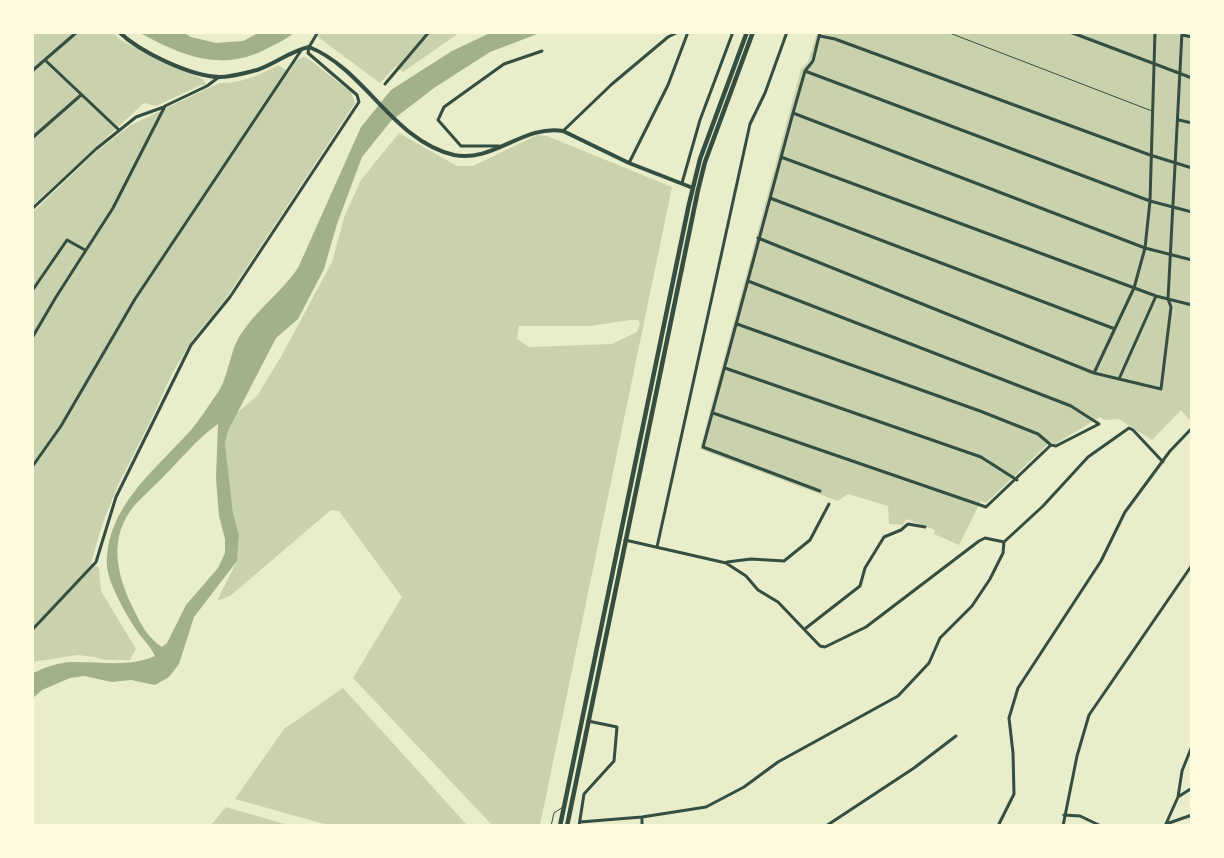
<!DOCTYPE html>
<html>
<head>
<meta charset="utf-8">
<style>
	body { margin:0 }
	#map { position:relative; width:1224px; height:858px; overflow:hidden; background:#e9edc9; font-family:"Noto Sans",sans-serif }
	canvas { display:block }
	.frame { position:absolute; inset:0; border:34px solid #fefae0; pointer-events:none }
</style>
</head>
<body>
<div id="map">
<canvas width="1224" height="858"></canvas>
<div class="frame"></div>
</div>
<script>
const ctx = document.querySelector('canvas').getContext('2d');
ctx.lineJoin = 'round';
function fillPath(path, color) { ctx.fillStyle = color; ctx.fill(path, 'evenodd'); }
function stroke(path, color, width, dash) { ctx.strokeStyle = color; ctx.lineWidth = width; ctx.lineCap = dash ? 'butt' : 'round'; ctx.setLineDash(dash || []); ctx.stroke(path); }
fillPath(new Path2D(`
	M321,32l138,1 -56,39 -7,-6 -16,17 -62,-46z
	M33,33h80l8,7 45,24 37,15 4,7 -6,-1 -45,21 -12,-3 -111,102z
	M817,33h374v389l-10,-12 -29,30 -33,-21 -15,1 -4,-3 -45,27 -4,-3 -65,62 -5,-2 -22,44 -25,-11 1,-4 -29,-11 -3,6 -14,-1 -1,-18 -40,-12 -10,7 -138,-52 101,-380 7,-7z
	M303,57h3l45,35 4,11 -128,194 -35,43 -20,34 -22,48 -32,63 -16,40 -11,38 8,5 2,23 35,58 -6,11h-25l-10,-3 -18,-2 -44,7v-450l64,-61 34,-26 88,-42c21,1 41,-8 59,-18l11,7 7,-11z
	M399,133l58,33h16l64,-31 10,1 125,51 -132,638h-48l-139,-147 49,-81 -63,-86 -8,-1 -101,86 -13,5 20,-40 2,-26 -6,-22 -8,-70 3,-12 10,-19 19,-16 25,-41 50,-93 13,-47 16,-35zM630,320h8l2,4 -3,8 -25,12 -83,3 -12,-8 2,-13h71z
	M343,688l124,137h-139l-93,-26 49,-70z
	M226,807l62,18h-77z`), '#cad2ad');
fillPath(new Path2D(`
	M140,33h44l7,4 25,6 27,-2 15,-8h35c-6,6 -15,10 -23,14 -46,26 -86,10 -130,-14z
	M490,33h50l-50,19 -56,36 -43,33 -29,36 -25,67 -13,45 -26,50 -22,19 -48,93 -3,12 8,70 6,22 -2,26 -43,56 -15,47 -10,13 -14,8 -24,-5 -19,2 -28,-6 -14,2 -28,12 -9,8v-25c11,-5 24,-10 37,-11 27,-1 59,6 85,-6 -5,-11 -14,-18 -20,-28 -9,-14 -27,-45 -28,-62 -2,-58 48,-96 83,-135 10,-11 18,-25 27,-37 12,-17 12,-42 24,-60 16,-25 40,-41 57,-66l63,-141 30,-37 61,-39zM218,424l-2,54 3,38 6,23v14l-7,15 -32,37 -19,38 -5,4c-16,-10 -23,-27 -31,-43 -14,-31 -22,-63 0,-94 9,-12 22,-22 32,-33 18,-18 34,-38 55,-53z`), '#a3b18a');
stroke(new Path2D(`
	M947,32l205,79
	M551,826l3,-13 9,-6`), '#344e41', 1);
stroke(new Path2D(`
	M820,32l-7,29 -8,10 -12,42 -90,334 117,44
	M1070,32l122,46
	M1182,35l10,2
	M820,36l15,3 315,116 42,13
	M45,60l74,70
	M32,71l45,-39
	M805,71l345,130 42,11
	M385,84l44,-52
	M793,113l352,135 47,12
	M1179,120l13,3
	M563,131l49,-47 56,-47 10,-5
	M32,138l49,-43
	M499,146h-38l-23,-26 6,-13 60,-43 38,-13
	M781,157l375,139 36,9
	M629,163l39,-78 20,-53
	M682,183l18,-63 33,-88
	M770,198l345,131
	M32,209l64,-60 40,-32 28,-10
	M758,238l336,135 67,16 10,-82 -3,-8 14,-267
	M748,281l323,125 28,18 -43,22 -5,-1
	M32,291l35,-51 18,10
	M32,338l24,-41 57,-89 52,-102 42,-20 12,-9
	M725,368l256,89 36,23
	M1094,373l40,-85 11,-40 5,-47 5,-169
	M1119,379l37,-83
	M713,413l273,94 65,-62 -13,-11 -58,-23 -243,-87
	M32,467l29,-41 74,-127 167,-250
	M625,540l101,23 20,13 12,14 20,12 42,44 5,1 41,-20 113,-86 6,-3 19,4
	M657,547l93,-423 15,-31 22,-61
	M727,562l24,-3 33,2 26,-21 19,-36
	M806,628l54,-42 5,-18 19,-31 17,-7 7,-6 17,3
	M32,630l64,-68 20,-65 75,-152 39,-48 129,-195 -2,-7 -49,-42 1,-6 9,-15
	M1178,797l4,-26 10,-25
	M1064,815l16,1 21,10
	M580,822l62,-5 64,-10 38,-20 34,-25 120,-66 31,-33 11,-25 32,-32 18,-27 13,-26 1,-11 39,-36 45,-49 41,-29 4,2 30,32
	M1166,824l26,-9
	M579,826l5,-32 30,-33 3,-34 -29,-6
	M642,826v-9
	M826,826l88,-58 42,-32
	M998,826l16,-32 -1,-41 -4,-35 9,-30 83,-127 24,-49 45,-61 22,-23
	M1063,826l14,-70 12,-41 103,-150
	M1165,826l13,-29 14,-9`), '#344e41', 3);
stroke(new Path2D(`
	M119,32c21,20 71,44 100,45 13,0 26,-4 38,-7 18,-6 33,-19 52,-23 56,22 84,94 145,108 39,8 70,-31 109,-24l66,32 64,25`), '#344e41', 4);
stroke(new Path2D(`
	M560,826l129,-622 11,-45 47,-127
	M567,826l131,-636 7,-28 48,-130`), '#344e41', 4.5);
</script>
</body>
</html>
